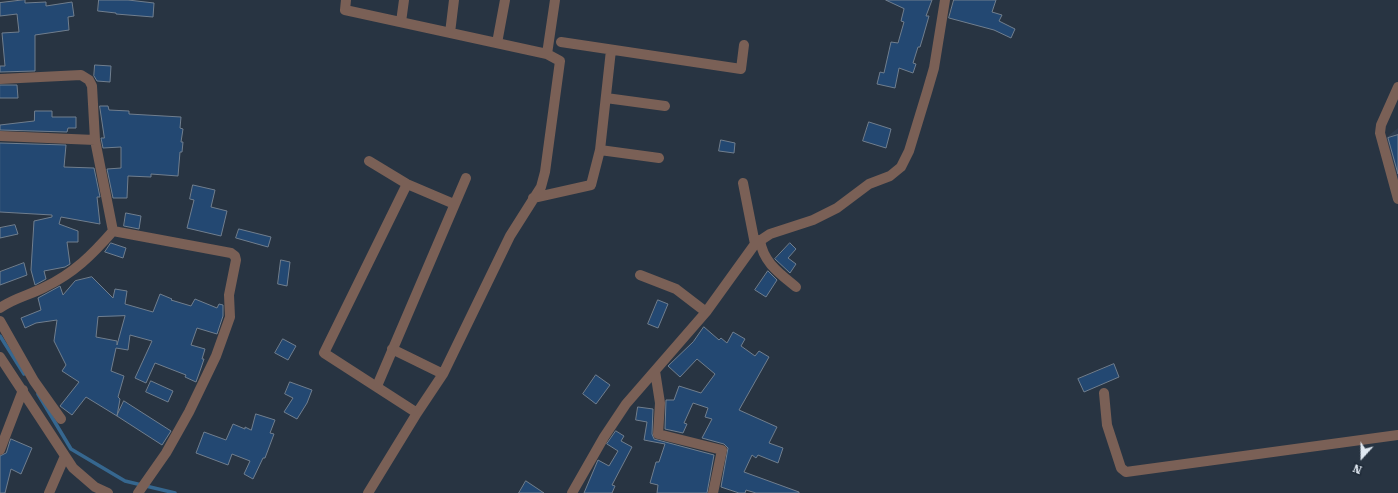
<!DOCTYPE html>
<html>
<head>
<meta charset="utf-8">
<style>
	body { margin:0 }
	#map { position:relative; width:1398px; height:493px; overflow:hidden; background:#283442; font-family:"Roboto Serif",serif }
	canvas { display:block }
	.north { position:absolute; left:1342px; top:437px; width:40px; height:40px; -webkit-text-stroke:3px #1e2a38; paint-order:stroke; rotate:201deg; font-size:11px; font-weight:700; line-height:16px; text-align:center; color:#e0e8f1 }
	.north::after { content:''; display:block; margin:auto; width:14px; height:18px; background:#e0e8f1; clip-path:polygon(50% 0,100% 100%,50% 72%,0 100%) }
</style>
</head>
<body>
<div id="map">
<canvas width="1398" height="493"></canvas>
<div class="north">N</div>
</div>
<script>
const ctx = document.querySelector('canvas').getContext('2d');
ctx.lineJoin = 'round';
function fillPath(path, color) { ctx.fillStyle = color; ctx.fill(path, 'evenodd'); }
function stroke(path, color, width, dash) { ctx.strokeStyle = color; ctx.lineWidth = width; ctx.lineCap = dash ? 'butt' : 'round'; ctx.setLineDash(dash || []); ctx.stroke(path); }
fillPath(new Path2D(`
	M1398,128v74l-16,-61z`), '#2d3c50');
stroke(new Path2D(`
	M0,336l24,38
	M38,394l33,55 54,32 50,12`), '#36678f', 3.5);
const building = new Path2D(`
	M25,0v3l21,-1v4l26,-4 2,14 -6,1 1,13 -34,5v36l-35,1v-6h5l-3,-33 17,-1 -2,-18 -17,2v-13z
	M99,0h29l26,3 -1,14 -37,-3v-1l-18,-2z
	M886,0h46l-6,16h3l-6,21 -3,10h-2l-5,16 3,1 -3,9 -14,-5 -4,20 -18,-4 3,-12 4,1 7,-31 7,1 6,-21 -3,-1 3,-12z
	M954,0h42l-4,12 10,3 -3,6 16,8 -4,9 -17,-8 -45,-12z
	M95,65l16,1 -1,16 -13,-1 -3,-5z
	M0,85h17l1,13h-18z
	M100,106h8l1,4 20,1v3l52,3 -1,11 3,1 -2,13h2l-1,10h-2l-2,24 -27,-2v3l-23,-1 -1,22h-14l-6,-29 14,-1v-21l-18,1 -2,-10h3z
	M35,111h17v6h24v11h-8l-1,4 -67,-2v-5l34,-4z
	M869,122l22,7 -5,19 -23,-7z
	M1398,135v39l-10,-36z
	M721,140l14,3 -1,10 -15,-2z
	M0,143l66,2 -2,22 30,1 6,29h-3l3,27 -39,-7 -2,7 19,7v11h-11l3,22 -5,3 -21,4 2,8 -11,6 -4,-15 3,-49 18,-4v-2l-52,-3z
	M193,185l22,5 -4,17 16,4 -6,25 -34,-8 7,-28 -4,-1z
	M126,213l15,3 -2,13 -15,-3z
	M15,225l3,9 -18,4v-10z
	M239,229l32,8 -3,10 -32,-9z
	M111,243l15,5 -3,10 -18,-6z
	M790,243l6,6 -8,9 8,6 -6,9 -15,-14z
	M281,260l9,2 -3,24 -9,-2z
	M24,263l3,12 -27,10v-13z
	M768,271l9,9 -11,17 -11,-7z
	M92,277l21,21 2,-9 12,2 -2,13 28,8 7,-18 12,5 -1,1 20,6 4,-7 22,9 2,-4 4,1v11l-6,18 -20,-6 -6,17 14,4 -3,10h2l-3,9 -5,14 -11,-5 1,-2 -31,-12 -9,20 -11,-5 17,-37 -22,-6 -2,15 -12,-2 -5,23 13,5 -6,21 2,2 -3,17 -31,-19 -14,18 -12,-9 19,-24 -17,-11 4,-6 -12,-24 3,-21 -21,3 -11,5 -4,-10 20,-8 -3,-12 22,-12 3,9 12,-14zM125,316l-8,29v-4l-21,-4 2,-20z
	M658,300l10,4 -10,24 -10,-4z
	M704,327l15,13 2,-2 6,5 6,-11 12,7 -4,7 14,10 4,-5 10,6 -30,53 38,17 -8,16 14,5 -5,15 -20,-8 -2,3 -4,-3 -8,17 55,20v1h-43l-10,-3 -1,3h-6l-18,-6 7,-39 -4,-4 -22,-6 10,-19 -7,-2 3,-9 -15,-5 -9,20 3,1 -4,9 -18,-4 1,-29h8l5,-14 22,7 14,-19 -18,-15 -17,18 -12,-11 25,-24z
	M283,339l13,7 -8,14 -13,-7z
	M1114,364l5,13 -35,15 -6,-13z
	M596,375l14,10 -14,19 -13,-10z
	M151,381l22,10 -5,11 -22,-10z
	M290,382l22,8 -5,13 -10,16 -13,-7 9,-14 -8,-4z
	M124,401l47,30 -9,14 -45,-29z
	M638,407l15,2 -1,25 2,5 60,16 -7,38h-50l1,-8 -8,-2 6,-21h3l6,-18 -21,-4 3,-18 -11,-2z
	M256,414l19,6 -5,13 4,1 -9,24h-2l-10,21 -9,-5 6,-13 -18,-7 -4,11 -32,-12 8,-21 22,8 7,-16 12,5v-2l6,3z
	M616,431l8,5 -3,5 11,6 -20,38 3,1 -3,7h-28l14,-33 11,6 9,-15 -11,-7z
	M11,439l21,9 -11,26 -10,-5 -6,24h-5v-37l6,-3z
	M526,481l18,12h-25z`);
fillPath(building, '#234872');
stroke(building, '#707e8e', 1);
stroke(new Path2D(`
	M346,0l-1,10 202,44 13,7 -15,111 -4,15 -31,49 -67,138 -26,39 -49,80
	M401,22l3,-22
	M450,33l4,-33
	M561,42l180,27 3,-24
	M497,43l8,-43
	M547,54l8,-54
	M0,79l81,-4 8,5 3,6 3,54 18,91c-21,24 -39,42 -68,56 -15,8 -31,11 -45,21
	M1398,87l-17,38 -1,8 18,66
	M606,98l59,8
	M0,136l95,4
	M600,150l59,8
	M369,161l38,23 47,20
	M743,183l12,61
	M407,184l-83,169 93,60
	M533,198l58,-13 9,-35 11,-100
	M113,231l118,22 4,3 1,4 -7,35 1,22 -14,39 -27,56 -23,41 -28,40
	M760,240c3,22 19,33 36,47
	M640,275l36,14 30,23
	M0,321l34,60 27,38
	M392,349l51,25
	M0,357l73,111 22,19 13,6
	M655,371l5,32 -2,31 64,16 -9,43
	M377,386l89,-208
	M1104,393l3,32 14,43 5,4 272,-37
	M0,450l23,-60
	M49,493l16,-37
	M572,493l32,-56 22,-33 80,-92 49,-68 15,-10 43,-14 24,-12 32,-24 21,-8 11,-9 8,-16 18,-59 7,-24 11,-68`), '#7a6056', 10);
</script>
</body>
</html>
